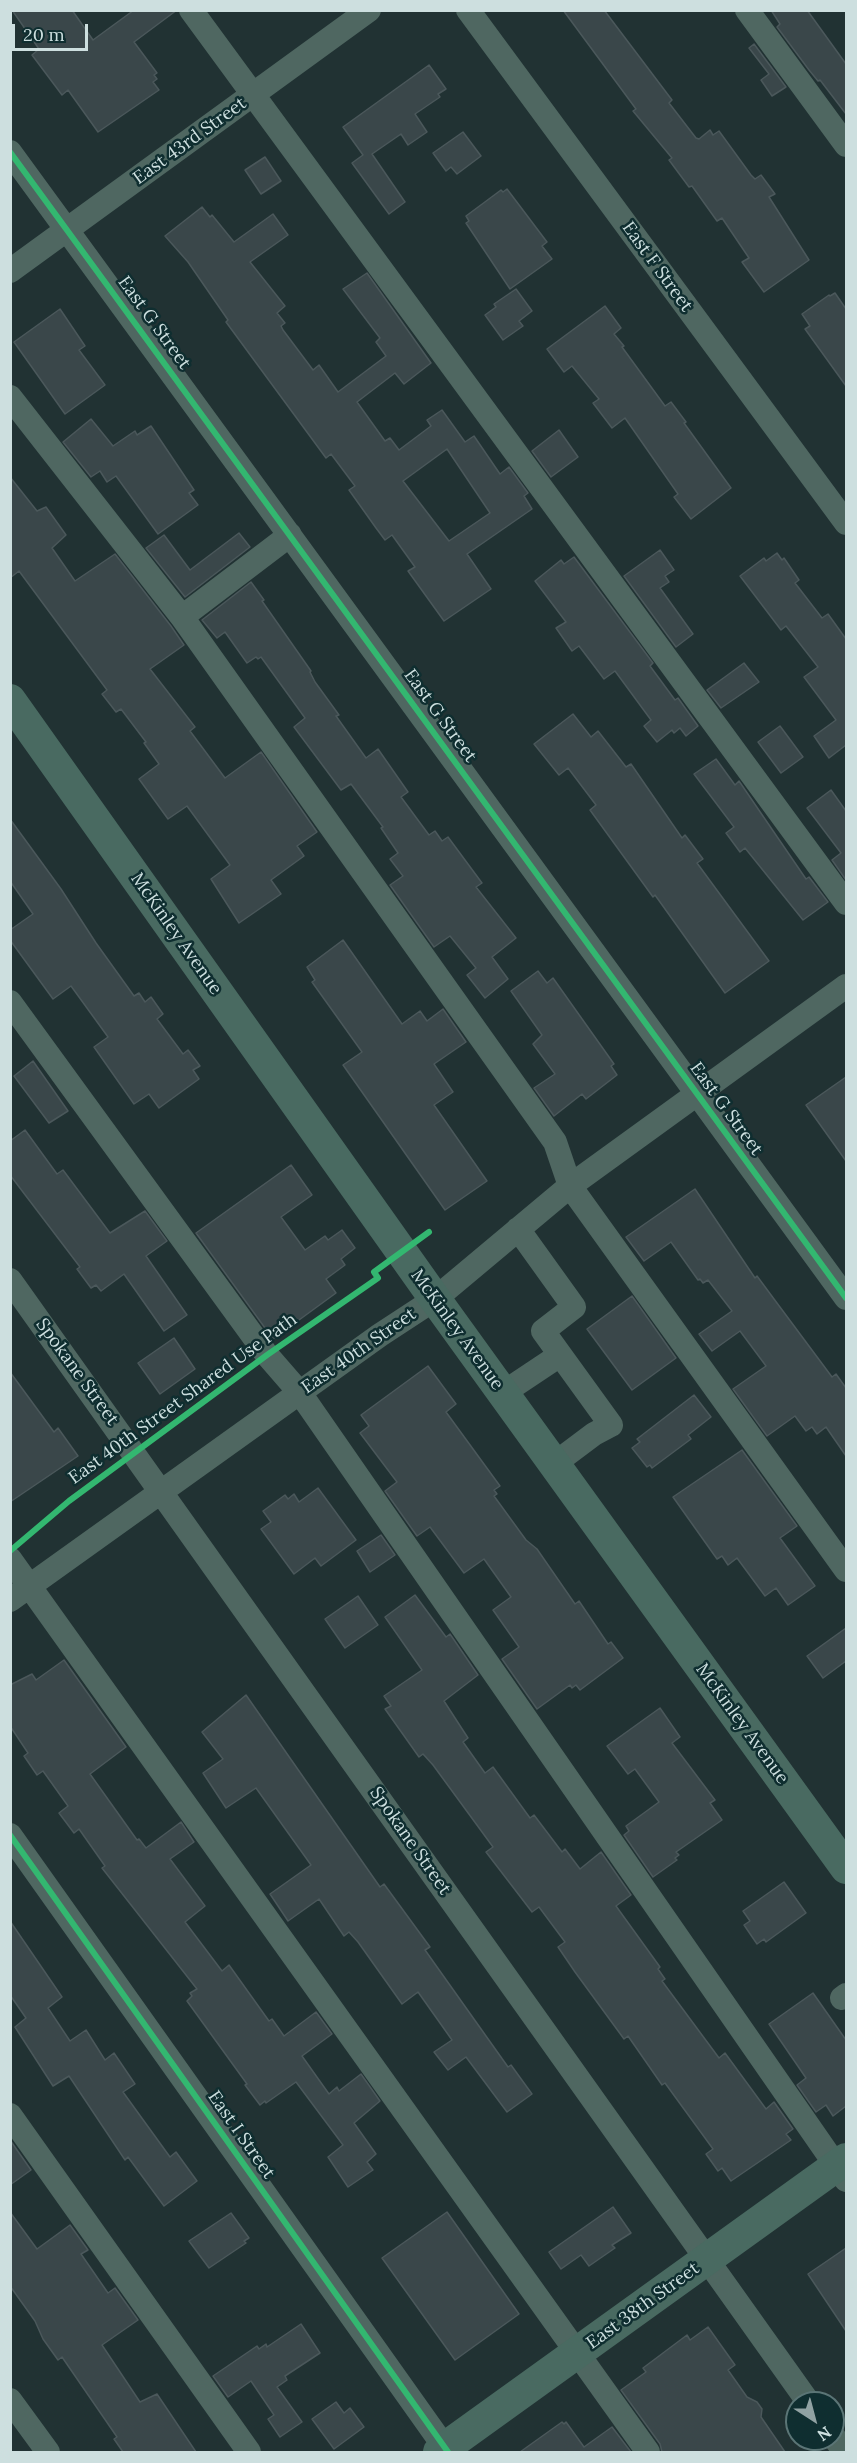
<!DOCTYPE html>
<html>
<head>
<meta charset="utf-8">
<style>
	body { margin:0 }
	#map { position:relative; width:857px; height:2463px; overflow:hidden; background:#213233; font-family:Lora,serif }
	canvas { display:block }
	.frame { position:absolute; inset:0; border:12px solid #cddfdf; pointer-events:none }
	.north { position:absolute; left:785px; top:2391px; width:60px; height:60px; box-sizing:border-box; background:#0f2e30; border:2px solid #5b7576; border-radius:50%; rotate:144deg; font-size:16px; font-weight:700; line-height:24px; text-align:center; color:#cddfdf }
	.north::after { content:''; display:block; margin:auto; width:21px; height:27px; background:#91a2a3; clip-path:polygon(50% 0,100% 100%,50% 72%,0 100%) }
	.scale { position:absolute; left:12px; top:24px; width:76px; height:27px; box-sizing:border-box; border:3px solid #cddfdf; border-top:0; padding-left:8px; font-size:18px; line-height:21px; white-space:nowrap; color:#cddfdf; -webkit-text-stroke:4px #0f2e30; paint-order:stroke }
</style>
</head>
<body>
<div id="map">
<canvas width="857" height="2463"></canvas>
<div class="frame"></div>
<div class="north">N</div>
<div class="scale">20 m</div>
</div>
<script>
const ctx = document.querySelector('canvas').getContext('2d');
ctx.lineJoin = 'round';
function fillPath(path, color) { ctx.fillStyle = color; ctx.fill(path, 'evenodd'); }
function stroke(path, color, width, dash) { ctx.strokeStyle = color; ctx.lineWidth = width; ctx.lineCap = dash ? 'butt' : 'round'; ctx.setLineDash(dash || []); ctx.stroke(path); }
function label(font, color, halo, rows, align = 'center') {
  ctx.font = font + ' Lora,serif'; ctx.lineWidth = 5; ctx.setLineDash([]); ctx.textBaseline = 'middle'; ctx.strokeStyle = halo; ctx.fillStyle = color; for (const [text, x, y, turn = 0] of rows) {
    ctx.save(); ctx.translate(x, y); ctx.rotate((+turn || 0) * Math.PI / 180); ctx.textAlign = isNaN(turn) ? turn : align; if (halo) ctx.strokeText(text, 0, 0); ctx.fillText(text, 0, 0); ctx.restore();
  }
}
const building = new Path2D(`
	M12,10h60l21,30 41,-30h43l-43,32 23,31 -3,2 3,4 -4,3 6,8 -61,42 -30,-42 -6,5 -30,-40 7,-6z
	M563,10h41l68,90 -3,3 27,35 3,1 11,-9 3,5 6,-4 32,44 4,4 6,-4 14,19 -6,3 40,63 -45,32 -22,-30 7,-4 -27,-40 -5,3 -25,-35 -3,1 -20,-27 3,-2 -39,-47 3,-2z
	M771,10h36l39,54v50l-26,-34 -2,1 -9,-11 -32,-43 3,-3z
	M754,44l32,43 -14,9 -11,-16 8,-6 -20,-26z
	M429,65l17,24 -8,5 2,3 -25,17 12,18 -19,13 -7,-11 -29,20 33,48 -16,12 -37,-51 11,-8 -20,-28z
	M463,132l18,24 -24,18 -6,-7 -5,4 -13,-18z
	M265,157l16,24 -20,13 -16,-24z
	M507,189l40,53 -5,4 10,13 -42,30 -44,-66 3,-2 -3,-5 35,-26 2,2z
	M202,207l8,10 2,-2 22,27 39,-28 15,21 -38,27 35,44 -8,7 8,10 -4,3 2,4 30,40 6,-5 19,27 48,-36 -10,-14 4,-4 -37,-49 24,-16 64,90 -27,21 -9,-11 -38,29 28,39 5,-3 9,12 32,-24 -4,-6 15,-10 23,32 9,-6 26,38 9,-7 19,26 -4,3 8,13 -65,45 24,35 -47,32 -36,-50 7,-4 -23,-32 -7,5 -9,-12 -27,-38 6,-4 -24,-32 -5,4 -100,-136 2,-2 -40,-58 -23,-26zM447,449l43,64 -41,28 -46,-60z
	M516,289l16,22 -13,10 4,5 -20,14 -18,-25 11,-8 -2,-3z
	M835,293l11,16v77l-41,-57 5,-3 -8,-12 27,-19 1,1z
	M605,306l16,22 -7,6 10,12 -2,1 43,59 6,-4 15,20 -2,1 47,65 -40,31 -17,-22 4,-3 -53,-76 -13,10 -19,-25 6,-4 -27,-33 -8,6 -17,-23z
	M60,309l25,37 -6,4 26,35 -40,29 -51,-72z
	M91,419l22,27 22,-15 2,4 14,-9 43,64 -5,3 9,12 -40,29 -42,-58 -9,6 -7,-11 -9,6 -28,-35z
	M559,430l19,27 -27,20 -19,-26z
	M10,477l27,34 9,-4 20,28 -14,13 23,33 40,-27 56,72 13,19 -34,24 45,58 -5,4 35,47 36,-26 56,80 -20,14 7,10 -33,24 10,14 -42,29 -28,-44 19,-14 -43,-59 -19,13 -29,-40 20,-15 -15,-21 2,-1 -25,-33 -5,3 -14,-18 5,-4 -88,-119 -9,7z
	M239,533l11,14 -65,50 -39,-49 18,-13 26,35z
	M660,550l14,20 -9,6 4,6 -9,6 33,46 -17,13 -52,-71z
	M777,553l5,7 2,-2 15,22 -4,3 27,35 6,-4 18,25v106l-17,13 -15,-22 22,-16 -32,-43 14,-10 -32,-41 -5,4 -41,-54 24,-18 2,3z
	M574,557l79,106 -3,3 25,34 3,-2 20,28 -12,10 -6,-8 -6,5 -2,-3 -15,12 -13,-16 7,-6 -36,-49 -11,8 -25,-33 -7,5 -16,-23 10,-6 -31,-41 26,-21 3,4z
	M251,582l13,18 -2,1 49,70 -1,1 5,10 24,33 -3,1 30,42 12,-9 30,43 -7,5 28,38 6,-4 7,10 6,-4 34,46 -6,4 40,51 -24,19 16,22 -23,19 -18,-23 9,-7 -26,-32 -16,11 -44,-62 13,-9 -13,-17 8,-6 -17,-25 2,-1 -32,-43 -10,6 -47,-63 11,-9 -44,-61 -3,2 -2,-2 -9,6 -22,-31 -8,6 -15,-18z
	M744,663l15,19 -38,26 -14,-18z
	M573,714l18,23 7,-6 28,36 5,-3 51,74 3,-3 18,24 -6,4 72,98 -44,32 -70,-98 -2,2 -63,-87 6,-5 -28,-37 -9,7 -25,-31z
	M780,726l23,31 -22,16 -23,-31z
	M716,759l19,26 4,-4 67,98 3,-2 19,25 -25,18 -58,-72 -5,4 -14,-19 8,-6 -40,-53z
	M831,790l15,21v69l-14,-20 9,-7 -34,-45z
	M10,819l51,70 35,54 38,53 5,-3 6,9 6,-5 12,17 -6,5 26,35 5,-4 12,16 -7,4 6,9 -40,29 -10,-14 -15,10 -40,-57 14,-10 -37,-51 -18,13 -43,-59v-10l23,-16 -23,-33z
	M343,940l59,84 18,-13 7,10 16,-12 23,33 -32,22 19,28 -19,13 53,76 -42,29 -102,-145 19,-13 -50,-70 3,-2 -8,-13z
	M538,971l9,12 6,-5 61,86 -3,2 6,9 -31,24 -4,-5 -28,22 -20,-28 21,-14 -22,-30 9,-9 -31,-44z
	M33,1061l35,50 -19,12 -35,-47z
	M846,1077v84l-40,-56z
	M25,1130l32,44 6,-4 47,63 35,-22 22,30 -21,15 41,59 -23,16 -40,-57 -23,17 -5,-6 -5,3 -14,-19 3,-2 -70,-92v-34z
	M291,1165l21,30 -31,22 24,33 20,-14 3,4 14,-10 13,18 -14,11 4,6 -19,14 10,14 -63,46 -77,-106z
	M695,1189l60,89 2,-2 17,23 58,78 4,-3 10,14v68l-20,-29 -9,7 -5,-7 -6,4 -11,-15 -28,20 -34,-47 33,-23 -26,-35 -28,20 -13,-17 33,-23 -24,-31 -5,3 -3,-4 -2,1 -27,-38 -27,19 -18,-24z
	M632,1296l44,62 -44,32 -45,-61z
	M174,1338l21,31 -35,25 -22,-31z
	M428,1366l28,38 -10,8 54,74 -6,4 3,4 -3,2 32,44 11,9 38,55 4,-3 29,43 3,-2 12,16 -43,32 -4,-5 -4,3 -2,-3 -33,24 -35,-50 17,-12 -26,-37 18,-13 -27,-38 -20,14 -34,-46 -13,9 -32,-45 12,-9 -37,-49 9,-7 -8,-11z
	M10,1372l44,60 4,-4 20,28 -68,46z
	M694,1395l17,22 -23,18 3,4 -39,29 -2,-3 -3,2 -15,-19 8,-6 -3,-3z
	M742,1450l55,76 -17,12 35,48 -27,19 -12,-17 -11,8 -28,-38 -9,7 -6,-9 -5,3 -44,-62z
	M318,1488l38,52 -35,26 -6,-8 -21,16 -33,-45 10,-7 -8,-11 22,-16 3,4 6,-5 5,8z
	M381,1535l14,20 -25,17 -13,-21z
	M415,1595l31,42 4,-3 28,41 -34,26 24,37 -5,4 22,31 8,-6 37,51 4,-3 28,37 3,-3 15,20 21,-17 30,43 -15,11 44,61 -2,2 7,10 -3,2 57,77 6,-5 41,56 8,-7 19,27 -7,5 5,6 -60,41 -9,-13 -4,3 -12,-17 7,-5 -48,-66 -3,2 -34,-49 -4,3 -49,-67 -17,-25 7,-5 -26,-35 -7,5 -46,-60 7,-5 -60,-82 -10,-11 -4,3 -34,-48 6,-3 -7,-10 38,-26 -37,-53z
	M358,1596l20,29 -33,23 -20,-29z
	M846,1628v33l-23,17 -16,-22z
	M64,1660l62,87 -36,27 47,66 2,-1 7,9 35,-26 13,20 -24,17 35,47 -20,16 37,49 7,-6 40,56 3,-2 12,17 32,-24 16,22 -30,22 27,38 8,-7 2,4 22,-17 19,27 -26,22 22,31 -9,8 6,8 -25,17 -20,-30 15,-12 -47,-63 -30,21 -1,-2 -5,4 -15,-20 2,-1 -60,-83 5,-5 -2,-3 7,-4 -95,-121 3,-2 -26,-37 -5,4 -15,-20 9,-7 -25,-35 -6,4 -13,-19 4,-3 -18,-27v-41l22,-11 4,6z
	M246,1695l134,192 4,-3 46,63 -5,3 83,117 3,-2 21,29 -25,18 -41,-55 -18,13 -14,-18 18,-12 -34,-48 -16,12 -44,-62 -9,-10 -5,4 -25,-37 -31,22 -18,-27 41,-29 -55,-77 -30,20 -23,-35 20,-14 -21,-27z
	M660,1708l20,29 -8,6 43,57 -5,3 12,17 -46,32 3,3 -4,3 2,2 -24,17 -29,-42 5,-4 -3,-5 33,-24 -24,-33 -7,5 -21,-28z
	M784,1882l22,31 -40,29 -2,-3 -7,5 -13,-19 6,-4 -7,-10z
	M10,1921l52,76 -14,11 22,33 16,-11 19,30 9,-7 21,31 -12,8 47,65 6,-5 21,29 -33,25 -36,-49 -3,3 -56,-84 -16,10 -38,-59 11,-9 -16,-23z
	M813,1993l33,47v66l-13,10 -7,-11 -10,7 -19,-27 9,-7 -37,-54z
	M10,2140l21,30 -21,15z
	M613,2207l18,26 -19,12 3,3 -26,18 -8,-11 -20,14 -12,-17z
	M10,2212l27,37 33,-24 18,25 -7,4 27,39 7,-5 23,32 -36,25 38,57 17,-8 39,58h-73l-9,-13 3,-2 -55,-80 -4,3 -15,-21 -8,-18 -25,-35z
	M447,2212l72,102 -64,46 -73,-102z
	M231,2213l18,25 -5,3 2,2 -37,25 -20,-27z
	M846,2248v83l-38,-57z
	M301,2324l19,29 -35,23 2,4 -10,7 25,35 -22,15 -12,-18 6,-4 -23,-34 -23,16 -15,-21 44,-30 2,3 7,-5 1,3z
	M708,2327l27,38 -7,5 19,27 10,5 5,7 -1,8 24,35h-123l-2,-8 -39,-54 25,-18 -3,-4 44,-33 3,5z
	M336,2402l8,11 6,-5 14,19 -30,22 -22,-30z
	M562,2422l2,2 2,-2 18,25 28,-20 19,25h-111z`);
fillPath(building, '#3a474a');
stroke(building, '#4b585b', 1.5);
stroke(new Path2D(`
	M191,10l655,893
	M468,10l378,513
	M747,10l99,135
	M10,152l836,1146
	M10,271l359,-261
	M10,397l172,220 373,525 15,44 276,384
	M182,617l108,-82
	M10,1002l257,353 33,38 546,787
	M518,1229l56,78 -31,24 68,94 -17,9 -40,30
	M10,1280l799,1123
	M503,1393l57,-38
	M10,1559l638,893
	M10,1600l370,-265 55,-36 135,-113 276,-200
	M10,1835l438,617
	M842,1998l4,-3
	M10,2115l239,337
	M10,2400l38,52
	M833,2436l12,16`), '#4f6761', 24);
stroke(new Path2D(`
	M10,700l425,599 411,569
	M439,2452l407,-293`), '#496a61', 32);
stroke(new Path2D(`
	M10,152l836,1146
	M10,1551l59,-50 198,-146 111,-77 -4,-6 55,-40
	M10,1835l438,617`), '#33b770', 6);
label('18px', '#cddfdf', '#0f2e30', [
	["East 43rd Street",190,141,-36],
	["East F Street",657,267,54],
	["East G Street",154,323,54],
	["East G Street",440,716,54],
	["McKinley Avenue",176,934,55],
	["East G Street",726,1109,54],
	["McKinley Avenue",457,1330,54],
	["East 40th Street",359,1351,-35],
	["Spokane Street",77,1372,54],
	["East 40th Street Shared Use Path",183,1399,-36],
	["McKinley Avenue",742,1724,54],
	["Spokane Street",410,1841,55],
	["East I Street",241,2135,55],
	["East 38th Street",643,2306,-36]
]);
</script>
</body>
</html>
